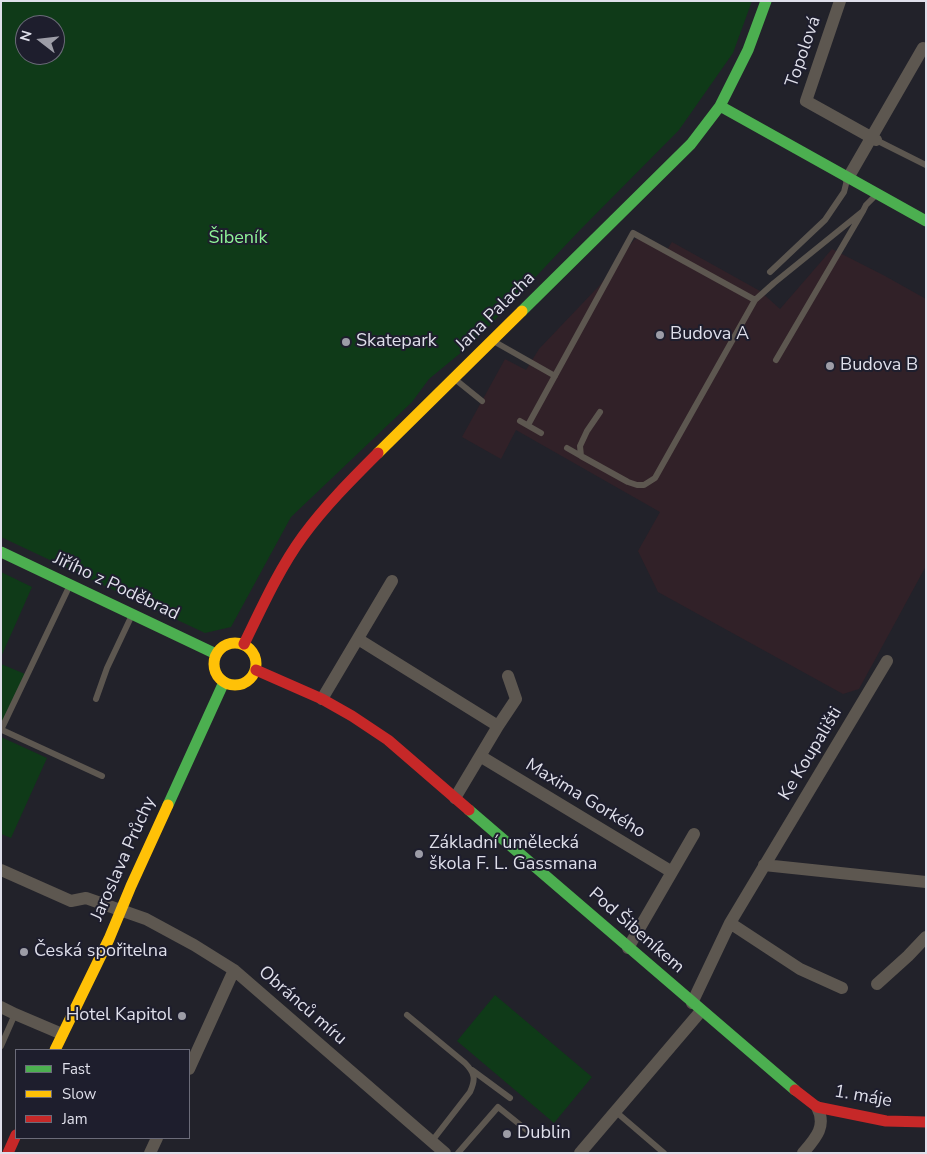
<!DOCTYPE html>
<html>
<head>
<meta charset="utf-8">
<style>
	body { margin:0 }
	#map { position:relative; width:927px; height:1154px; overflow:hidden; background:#22222a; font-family:"Nunito Sans",sans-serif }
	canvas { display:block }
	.frame { position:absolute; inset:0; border:2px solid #dfdfea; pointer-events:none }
	.legend { position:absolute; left:15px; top:1049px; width:175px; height:90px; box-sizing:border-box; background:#1e1e2d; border:1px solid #6b6b79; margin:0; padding:6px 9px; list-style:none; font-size:15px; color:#dfdfea }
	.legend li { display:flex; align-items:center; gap:10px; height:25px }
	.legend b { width:25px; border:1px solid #6b6b79 }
	.north { position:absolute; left:15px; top:15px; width:50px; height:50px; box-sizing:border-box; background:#1e1e2d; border:1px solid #6b6b79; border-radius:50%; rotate:286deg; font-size:14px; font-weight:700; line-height:20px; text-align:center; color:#dfdfea }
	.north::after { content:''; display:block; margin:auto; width:18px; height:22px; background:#9d9da7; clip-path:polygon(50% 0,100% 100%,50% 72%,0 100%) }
</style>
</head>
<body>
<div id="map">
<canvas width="927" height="1154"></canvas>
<div class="frame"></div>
<ul class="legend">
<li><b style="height:6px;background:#4caf50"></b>Fast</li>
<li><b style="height:6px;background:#ffc107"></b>Slow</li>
<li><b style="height:6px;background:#c62828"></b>Jam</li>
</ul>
<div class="north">N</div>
</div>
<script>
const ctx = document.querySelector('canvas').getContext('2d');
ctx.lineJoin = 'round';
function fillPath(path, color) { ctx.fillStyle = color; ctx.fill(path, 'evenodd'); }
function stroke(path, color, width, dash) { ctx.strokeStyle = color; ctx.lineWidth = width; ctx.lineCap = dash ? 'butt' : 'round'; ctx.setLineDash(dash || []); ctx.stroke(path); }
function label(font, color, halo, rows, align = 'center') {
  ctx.font = font + ' "Nunito Sans",sans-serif'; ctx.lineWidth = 4; ctx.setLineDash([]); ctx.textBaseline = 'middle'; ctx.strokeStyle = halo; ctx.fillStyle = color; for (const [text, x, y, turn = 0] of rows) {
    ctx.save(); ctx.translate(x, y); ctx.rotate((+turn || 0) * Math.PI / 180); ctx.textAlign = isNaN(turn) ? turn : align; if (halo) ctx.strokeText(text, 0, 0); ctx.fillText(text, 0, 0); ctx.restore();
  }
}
fillPath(new Path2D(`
	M639,238l26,15 7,-11 88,49 20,18 52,-60 53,27 41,23v267l-67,123 -16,5 -185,-102 -20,-41 22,-39 -144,-82 -15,29 -39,-22 43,-78 21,11 13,-21 61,-64 34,-45z`), '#312128');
fillPath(new Path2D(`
	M1,1h751l-19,52 -54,77 -100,101 -104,110 -46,38 -17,23 -121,115 -60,110 -26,6 -204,-96zM25,25h30v30h-30z
	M1,572l31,15 -31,70z
	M1,664l24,10 -24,51z
	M1,737l46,21 -36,80 -10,-4z
	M495,995l97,82 -38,46 -97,-82z`), '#0f3a18');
stroke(new Path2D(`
	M876,140l50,25
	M770,272l55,-52 19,-28 3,-12
	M495,342l60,34
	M776,360l87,-149 3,-6 10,-10
	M456,380l26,21
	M600,412l-13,19 -7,15 1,10 47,26 9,3h7l11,-7 100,-178 19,-17 89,-72
	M520,421l21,12
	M528,425l105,-192 122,67
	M567,448l14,8
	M96,699l11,-31 25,-53
	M1,730l68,-143
	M2,730l100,46
	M407,1015l58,48c10,10 11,16 5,29l-38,49
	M1,1046l14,-32
	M472,1070l38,28
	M615,1111l49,42
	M458,1153l40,-46 36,29`), '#5d5750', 6);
stroke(new Path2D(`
	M840,1l-34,100 70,39
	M848,178l75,-130 3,2
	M358,639l140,87
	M322,699l70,-118
	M480,756l192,116
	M455,798l43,-72 18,-27 -8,-23
	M764,865l162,17
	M1,870l70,31 15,-3 60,21 48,26 40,25 211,183
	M730,923l70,46 42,19
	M628,948l66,-114
	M877,984l31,-28 18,-19
	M692,1003l38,-80 157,-262
	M1,1007l14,7 47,20
	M189,1069l45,-99
	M150,1153l7,-15
	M580,1153l121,-142
	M803,1153c13,-15 24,-27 14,-46`), '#5d5750', 12);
stroke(new Path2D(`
	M720,106l206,115
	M522,311l169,-167 29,-38 28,-56 18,-49
	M1,552l215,102
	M168,805l56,-123
	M469,810l326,280`), '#4caf50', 11);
stroke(new Path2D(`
	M378,453l144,-142
	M214 664a21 21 0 1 1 42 0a21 21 0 1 1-42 0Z
	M55,1050l54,-111 22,-53 37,-81`), '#ffc107', 11);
stroke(new Path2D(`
	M244,644c18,-37 35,-75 59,-108 22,-30 49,-57 75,-83
	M256,670l66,29 30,17 36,24 81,70
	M795,1090l22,17 69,14 40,1
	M8,1153l8,-18`), '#c62828', 11);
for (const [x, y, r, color] of [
	[660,335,5,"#9d9da7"],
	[346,342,5,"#9d9da7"],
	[830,366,5,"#9d9da7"],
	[419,854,5,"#9d9da7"],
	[24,952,5,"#9d9da7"],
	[182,1016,5,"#9d9da7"],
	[507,1134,5,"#9d9da7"]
]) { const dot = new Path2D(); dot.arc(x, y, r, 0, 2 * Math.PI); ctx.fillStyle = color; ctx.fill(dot); stroke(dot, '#1e1e2d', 2); }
label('18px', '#dfdfea', '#1e1e2d', [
	["Topolová",804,52,-71],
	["Jana Palacha",496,312,-45],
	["Jiřího z Poděbrad",116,587,25],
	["Ke Koupališti",811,754,-59],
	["Maxima Gorkého",585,799,31],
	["Jaroslava Průchy",124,859,-66],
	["Pod Šibeníkem",636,931,41],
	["Obránců míru",302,1006,41],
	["1. máje",863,1097,10]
]);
label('18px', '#8ef498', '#1e1e2d', [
	["Šibeník",238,239]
]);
label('18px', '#dfdfea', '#1e1e2d', [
	["Budova A",670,335],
	["Skatepark",356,342],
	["Budova B",840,366],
	["Základní umělecká",429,844],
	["škola F. L. Gassmana",429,865],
	["Česká spořitelna",34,952],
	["Hotel Kapitol",172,1016,"right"],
	["Dublin",517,1134]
], 'left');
</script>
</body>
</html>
